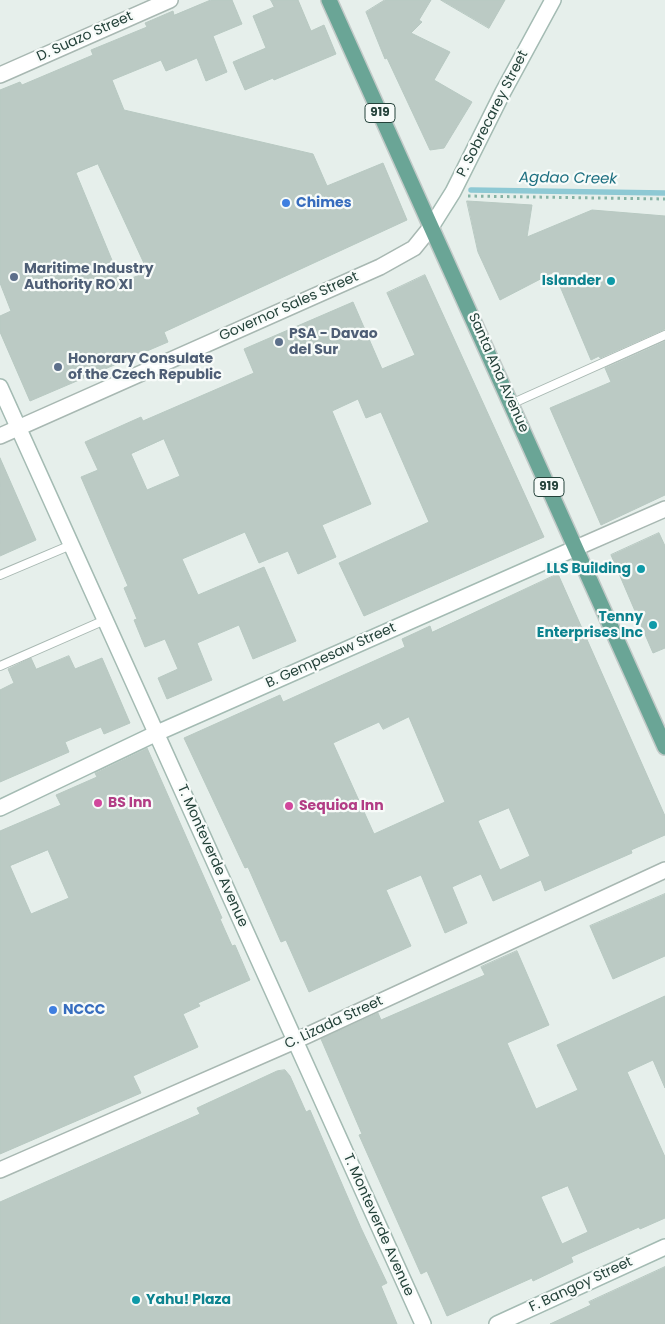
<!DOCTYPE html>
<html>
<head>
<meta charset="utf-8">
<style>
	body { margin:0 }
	canvas { display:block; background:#e6efeb }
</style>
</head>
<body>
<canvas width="665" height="1324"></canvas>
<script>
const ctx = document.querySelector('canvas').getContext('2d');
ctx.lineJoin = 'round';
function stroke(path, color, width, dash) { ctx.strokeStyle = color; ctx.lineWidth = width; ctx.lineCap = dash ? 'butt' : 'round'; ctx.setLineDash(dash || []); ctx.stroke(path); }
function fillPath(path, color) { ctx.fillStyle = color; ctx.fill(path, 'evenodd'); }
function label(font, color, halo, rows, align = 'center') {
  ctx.font = font + ' Poppins,sans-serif'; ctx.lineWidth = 4.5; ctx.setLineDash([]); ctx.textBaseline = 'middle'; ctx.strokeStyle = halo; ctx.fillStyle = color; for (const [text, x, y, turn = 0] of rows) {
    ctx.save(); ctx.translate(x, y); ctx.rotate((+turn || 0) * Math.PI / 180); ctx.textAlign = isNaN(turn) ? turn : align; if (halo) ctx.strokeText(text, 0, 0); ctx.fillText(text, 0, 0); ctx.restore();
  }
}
stroke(new Path2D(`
	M471,190l194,3`), '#8ec9d4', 5.5);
const building = new Path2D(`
	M211,0h21l10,24 -29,12 14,36 -21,9 -9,-23 -31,13 -5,-11 -49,20 12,30 189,44 14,32 56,-23 24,57 -243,112 4,10 -138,59 -30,-69v-16l11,-5 -11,-28v-193l20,-8 2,3 71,-30 -2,-5 56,-23 -2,-4 28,-12 1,4zM98,164l50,108 -27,10 -45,-109z
	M271,0h27l13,31 13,-6 12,29 -62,26 -1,-2 -28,12 -12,-28 33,-14 -13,-32 21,-9z
	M385,0h46l-12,20 3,2 -11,11 39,19 -16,28 38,22 -28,46 -14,2 -43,-92 -2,1 -19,-47z
	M441,0h64l-16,28z
	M467,201l65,4 -5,32 65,-27 73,6v113l-65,29 -1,-2 -8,4 -37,-88 -54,28 -22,-48z
	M425,275l119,262 -180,79 -25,-53 90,-41 -48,-110 -15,6 -8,-19 -26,12 39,93 -49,21 14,32 -38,17 -10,-23 -29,12 -14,-31 -63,27 16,36 66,-28 32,74 -43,18 -14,-34 -42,18 15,37 -45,19 -9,-21 20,-9 -13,-30 -20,8 -11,-27 3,-1 -13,-31 4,-2 -47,-109 17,-7 -13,-28 56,-25 2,4 111,-48 -10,-24 109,-47 29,67 33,-14 -28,-62zM164,439l16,37 -33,14 -16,-36z
	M665,341v154l-64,30 -51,-117 61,-26 -6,-14z
	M0,458l36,82 -36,16z
	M659,533l6,13v102l-12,5 -42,-98z
	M558,574l107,242v19l-34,15 1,3 -87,38 -4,-11 -48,21 -12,-27 -29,13 15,36 -22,10 -24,-58 -35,15 25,56 -102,46 -23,-52 -5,2 -33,-75 -3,1 -61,-130 96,-43 3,7 122,-55 -3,-8 28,-13 2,6zM409,717l36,85 -71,32 -41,-91 46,-21 4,7zM509,808l21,48 -30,14 -22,-49z
	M69,656l6,13 27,-11 28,65 -26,11 -3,-7 -36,15 4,10 -69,30v-92l14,-7 -6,-14 23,-11 5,11z
	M147,748l75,170 -2,1 12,27 3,-1 15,35 -52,23 2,3 -17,8 15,33 -65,29 8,17 -141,61v-323l61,-26 -5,-10 41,-18 -2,-4zM48,850l21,48 -38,16 -21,-48z
	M665,894v62l-52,23 -23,-53z
	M517,951l32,74 -42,18 29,66 42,-19 -21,-45 108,-49v92l-12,-28 -26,12 38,85v61l-25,11 -1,-2 -68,30 2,5 -40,19 -1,-3 -85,38 -20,-45 -6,3 -62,-139 3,-1 -41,-95 57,-26 3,7 104,-45 -4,-8zM568,1186l20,46 -26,12 -21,-47z
	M285,1070l5,6 16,36 4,-2 51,118 26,55 -6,3 16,38h-397v-122l200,-88 -3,-6 80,-37z
	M665,1267v57h-115l41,-19 -2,-3z`);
fillPath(building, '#bbcac4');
stroke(building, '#b8c9c2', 1);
const lane = new Path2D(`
	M511,404l154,-69
	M0,575l71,-30
	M0,666l105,-46`);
const street = new Path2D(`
	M0,75l170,-75
	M0,436l380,-169 34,-19 17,-21
	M576,548l89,-39
	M0,1170l295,-129 370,-171`);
const secondary = new Path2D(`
	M431,227l22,-35 50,-100 50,-92
	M0,387l423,937
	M0,808l157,-75 419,-185
	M497,1324l168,-77`);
const primary = new Path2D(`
	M329,0l336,747`);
stroke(lane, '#a8b8b2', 10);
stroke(street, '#a8b8b2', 18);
stroke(secondary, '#a4bbb3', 18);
stroke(primary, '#c2cac8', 18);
stroke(new Path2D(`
	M468,196l197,3`), '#86b3a5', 3, [2.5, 4]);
stroke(lane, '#fff', 8);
stroke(street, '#fff', 15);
stroke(secondary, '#fff', 15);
stroke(primary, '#6aa596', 15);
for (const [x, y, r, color] of [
	[286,203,5,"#3f7fe0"],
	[14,277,5,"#5c6f8a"],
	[611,281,5,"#0f9aa8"],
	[279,342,5,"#5c6f8a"],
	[58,367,5,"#5c6f8a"],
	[641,569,5,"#0f9aa8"],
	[653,625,5,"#0f9aa8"],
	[98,803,5,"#d1479c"],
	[289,806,5,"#d1479c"],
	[53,1010,5,"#3f7fe0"],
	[136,1300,5,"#0f9aa8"]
]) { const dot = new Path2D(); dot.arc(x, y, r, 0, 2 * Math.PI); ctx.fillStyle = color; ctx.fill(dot); stroke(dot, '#f7fbf9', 2); }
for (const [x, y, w] of [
	[380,113,30],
	[549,487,30]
]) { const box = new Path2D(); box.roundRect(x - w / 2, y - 9.5, w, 19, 4); ctx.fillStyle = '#f7fbf9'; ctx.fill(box); stroke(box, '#24423a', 1); }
label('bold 12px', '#24423a', null, [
	["919",380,113],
	["919",549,487]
]);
label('14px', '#24423a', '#f7fbf9', [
	["D. Suazo Street",85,37,-24],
	["P. Sobrecarey Street",493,114,-63],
	["Governor Sales Street",289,307,-24],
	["Santa Ana Avenue",498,373,66],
	["B. Gempesaw Street",331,656,-24],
	["T. Monteverde Avenue",212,856,66],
	["C. Lizada Street",334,1023,-25],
	["T. Monteverde Avenue",378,1225,66],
	["F. Bangoy Street",581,1285,-25]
]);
label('bold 14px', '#366cbe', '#f7fbf9', [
	["Chimes",296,203],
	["NCCC",63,1010]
], 'left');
label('bold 14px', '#4e5e75', '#f7fbf9', [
	["Maritime Industry",24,269],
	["Authority RO XI",24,285],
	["PSA - Davao",289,334],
	["del Sur",289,350],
	["Honorary Consulate",68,359],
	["of the Czech Republic",68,375]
], 'left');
label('bold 14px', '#0d838f', '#f7fbf9', [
	["Islander",601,281],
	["LLS Building",631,569],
	["Tenny",643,617],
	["Enterprises Inc",643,633],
	["Yahu! Plaza",146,1300,"left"]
], 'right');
label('bold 14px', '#b23c85', '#f7fbf9', [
	["BS Inn",108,803],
	["Sequioa Inn",299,806]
], 'left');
label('italic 15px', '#1c6f80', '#f7fbf9', [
	["Agdao Creek",568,179,1]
]);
</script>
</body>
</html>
